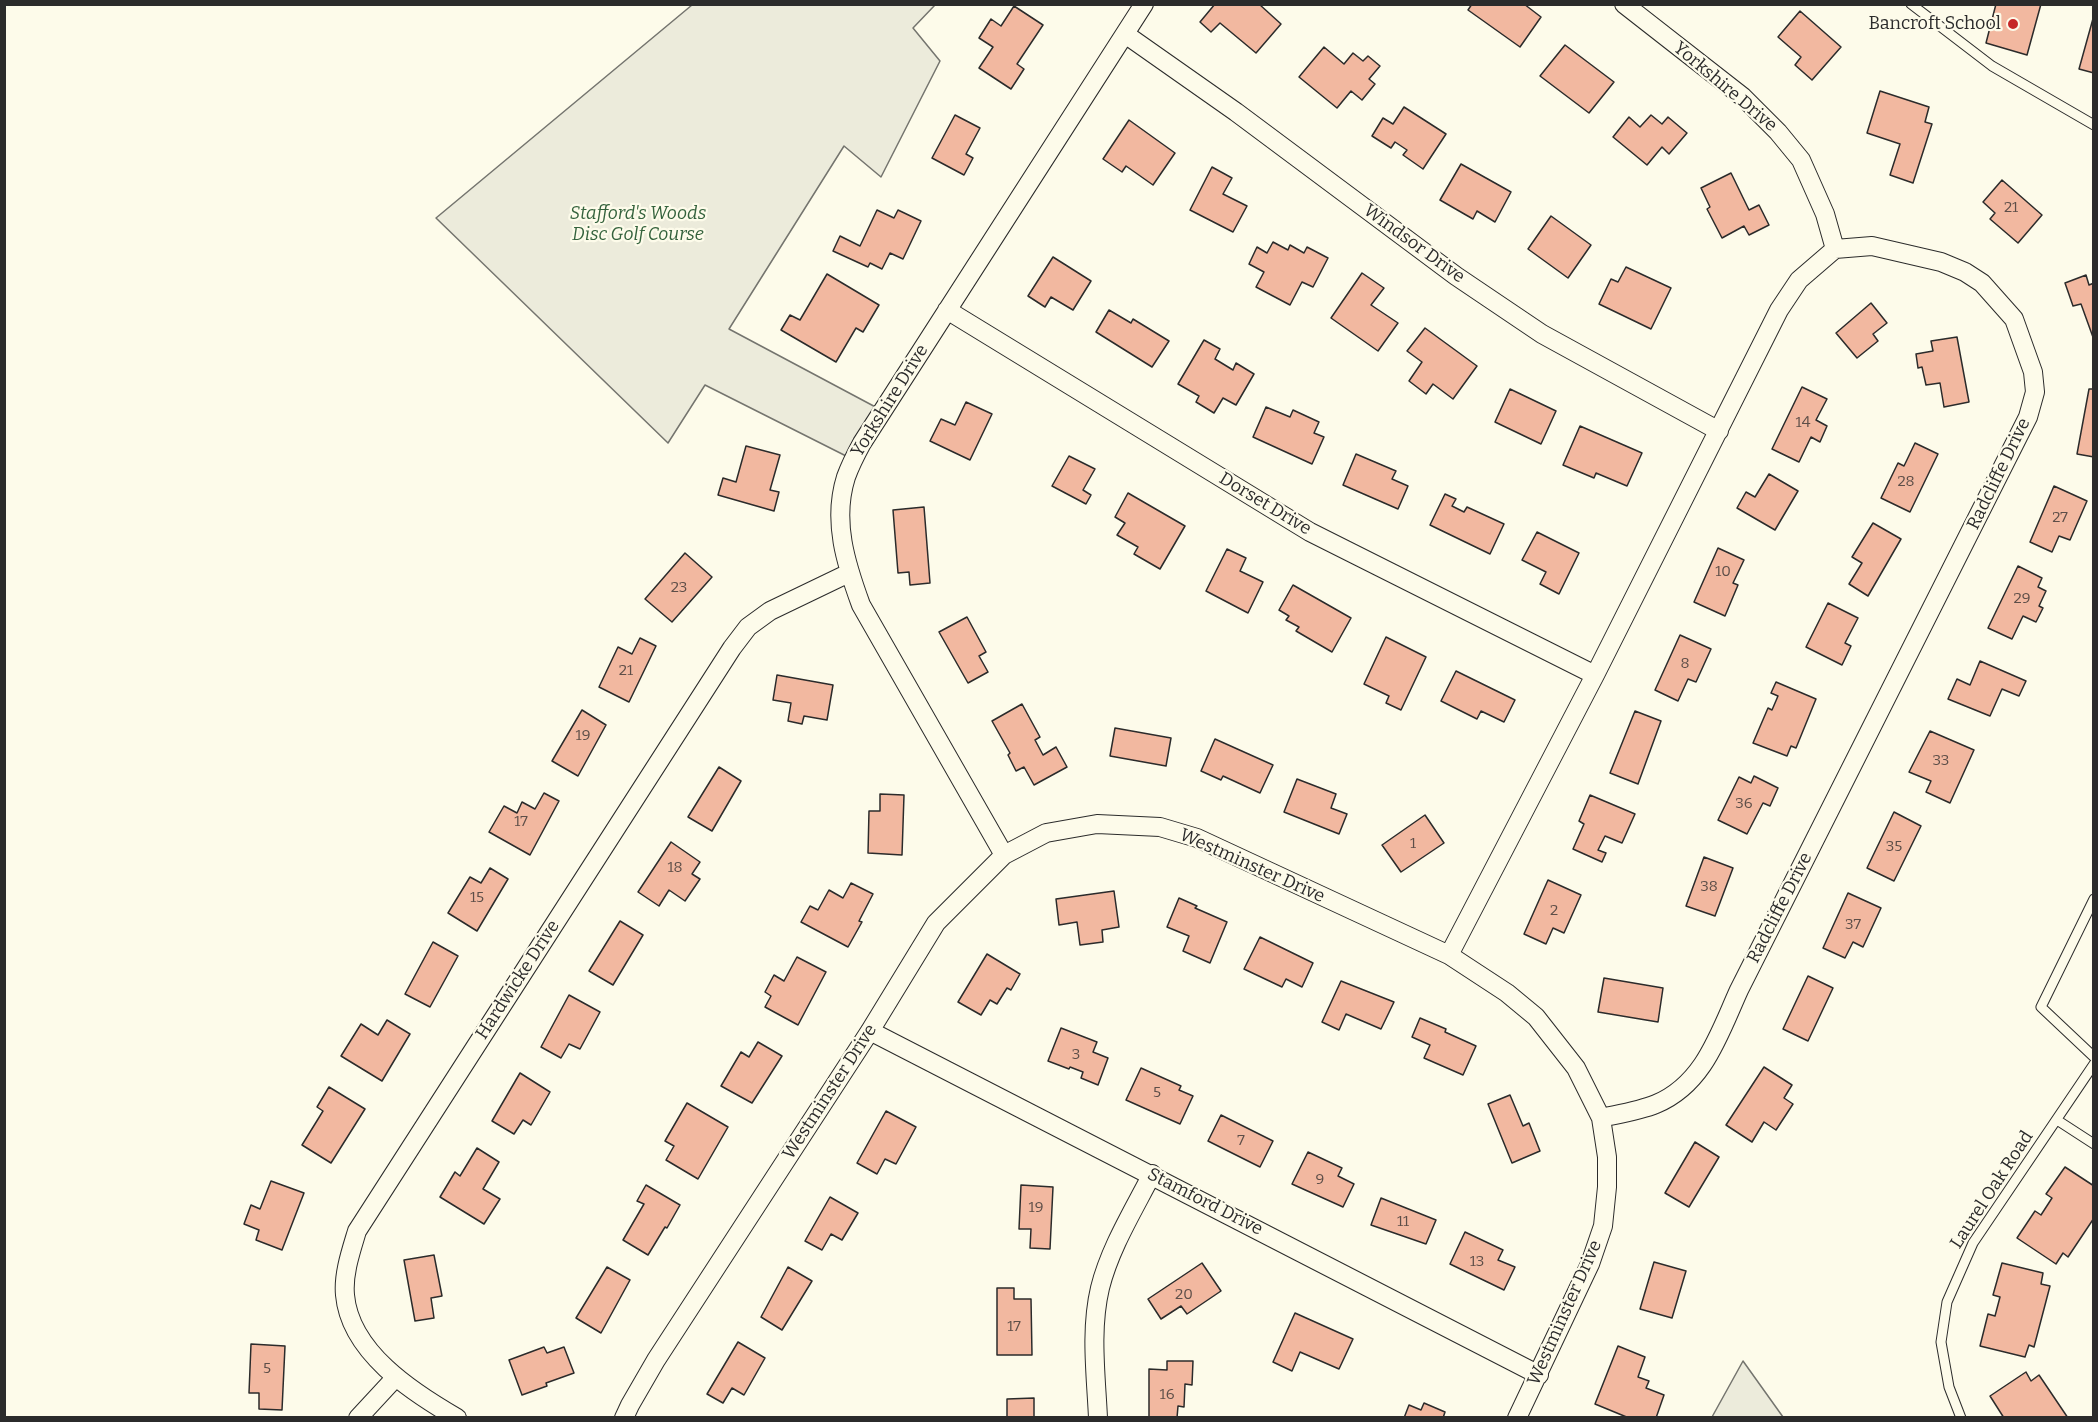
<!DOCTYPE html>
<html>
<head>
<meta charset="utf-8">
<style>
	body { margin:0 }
	#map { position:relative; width:2098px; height:1422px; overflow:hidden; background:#fdfbea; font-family:Bitter,serif }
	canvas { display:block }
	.frame { position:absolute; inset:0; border:6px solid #2b2b2b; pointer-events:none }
</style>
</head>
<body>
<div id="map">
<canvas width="2098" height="1422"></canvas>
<div class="frame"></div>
</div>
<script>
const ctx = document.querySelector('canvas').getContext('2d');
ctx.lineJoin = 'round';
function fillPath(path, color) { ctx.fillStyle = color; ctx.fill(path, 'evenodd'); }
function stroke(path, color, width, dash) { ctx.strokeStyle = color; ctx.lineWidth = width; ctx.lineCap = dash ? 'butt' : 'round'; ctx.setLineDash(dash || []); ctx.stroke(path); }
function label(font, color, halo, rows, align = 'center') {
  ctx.font = font + ' Bitter,serif'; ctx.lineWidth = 4.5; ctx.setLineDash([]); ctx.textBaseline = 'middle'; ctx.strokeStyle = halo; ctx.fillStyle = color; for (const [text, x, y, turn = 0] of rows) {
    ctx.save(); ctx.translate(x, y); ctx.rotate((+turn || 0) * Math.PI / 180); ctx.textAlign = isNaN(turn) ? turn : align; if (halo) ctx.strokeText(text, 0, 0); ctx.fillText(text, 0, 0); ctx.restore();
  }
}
const green = new Path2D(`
	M692,5h243l-22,23 27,33 -59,116 -37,-31 -115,183 154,82 -27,50 -151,-76 -37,58 -232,-225z
	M1743,1361l40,56h-71z`);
fillPath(green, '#ecebdb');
stroke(green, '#74746e', 1.5);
const building = new Path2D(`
	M1215,4h44l22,20 -25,29 -36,-30 -9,9 -11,-10z
	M1472,4h52l17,13 -21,30 -52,-37z
	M1996,4h45l-14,51 -41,-12z
	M1014,6l29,19 -26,39 7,5 -13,20 -32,-21 14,-21 -14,-9 12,-19 10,7z
	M1800,11l41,36 -29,33 -17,-15 6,-8 -23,-20z
	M2094,15v58l-15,-4z
	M1565,45l49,37 -25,31 -49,-37z
	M1324,47l20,17 9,-11 10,8 5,-5 12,10 -11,13 6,5 -13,16 -11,-9 -14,17 -38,-31z
	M1880,91l49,16 -4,15 7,2 -19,59 -23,-8 10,-31 -33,-11z
	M1404,107l42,27 -23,35 -20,-14 4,-5 -12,-8 -4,6 -19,-12 11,-18 10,6z
	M955,115l25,13 -14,26 7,4 -9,17 -32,-17z
	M1651,115l11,9 6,-7 19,16 -18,21 -7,-7 -15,18 -34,-28 16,-20 11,10z
	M1129,120l46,33 -22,32 -27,-19 -4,6 -19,-13z
	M1461,164l50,28 -16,30 -18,-11 -4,8 -33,-19z
	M1212,167l20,11 -9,16 24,12 -14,26 -43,-22z
	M1731,173l18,37 10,-5 10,20 -20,10 -5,-9 -22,12 -15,-29 3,-2 -9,-19z
	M2002,180l40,35 -24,28 -28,-24 5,-6 -12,-11z
	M877,210l17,8 4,-8 23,11 -18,38 -13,-6 -8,16 -12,-6 -2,4 -35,-16 7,-15 20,10z
	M1551,216l40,29 -23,33 -40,-29z
	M1273,242l15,8 2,-5 14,8 3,-6 21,11 -15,29 -11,-5 -12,23 -34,-18 8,-15 -15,-8 8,-17 10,6z
	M1053,257l38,24 -18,29 -22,-13 -6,10 -17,-11z
	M1626,267l45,21 -20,41 -52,-25 12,-25 7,3z
	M1362,273l22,15 -13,17 27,18 -20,28 -47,-33z
	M827,274l52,31 -16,27 -7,-4 -20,34 -55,-32 9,-15 10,5z
	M2086,275l3,10 5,-2v57l-13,-36 -8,2 -8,-23z
	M1871,303l16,20 -14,11 5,7 -21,17 -21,-25z
	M1109,310l22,13 2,-4 36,22 -17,26 -56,-35z
	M1425,328l52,38 -24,33 -20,-15 -7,10 -17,-13 13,-19 -15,-11z
	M1957,337l12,65 -25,5 -4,-24 -14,2 -4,-18 -4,1 -2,-14 17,-3 -2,-10z
	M1204,340l16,9 -5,10 18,11 3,-7 18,11 -18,31 -13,-7 -9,15 -18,-11 3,-6 -21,-12z
	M1802,387l25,12 -11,21 11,6 -7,16 -9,-5 -12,25 -27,-13z
	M1510,389l46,22 -15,33 -46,-22z
	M2089,389h5v68l-17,-3z
	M966,402l26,12 -22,46 -40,-19 11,-22 14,6z
	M1266,407l24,10 3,-7 26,12 -5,11 10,4 -12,27 -59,-27z
	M1580,426l62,27 -15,33 -31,-13 -2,5 -31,-13z
	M1915,443l23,11 -28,58 -29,-14 17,-35 6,3z
	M746,446l34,9 -10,35 9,2 -5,19 -56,-16 5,-17 13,4z
	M1356,454l40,17 -4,8 16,7 -10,23 -55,-24z
	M1069,456l26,13 -12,21 8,5 -5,9 -34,-18z
	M1769,474l29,17 -23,39 -38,-22 9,-16 9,5z
	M2054,486l33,15 -17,39 -11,-4 -7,16 -22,-10z
	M1128,493l57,33 -25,43 -26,-15 4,-7 -21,-12 8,-12 -10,-6z
	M1445,494l11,5 -4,7 12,6 3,-5 37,17 -14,30 -60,-29z
	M924,507l6,76 -20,2 -1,-13 -11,1 -5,-63z
	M1873,523l28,16 -33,57 -19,-12 13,-21 -10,-6z
	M1537,532l42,21 -20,41 -19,-10 6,-12 -24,-12z
	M1718,548l26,12 -11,23 5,2 -13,31 -31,-14z
	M1227,549l19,9 -6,13 23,11 -15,31 -42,-22z
	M685,553l27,24 -40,45 -27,-23z
	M2018,566l24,12 -4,9 8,4 -7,15 4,2 -7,14 -13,-6 -11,23 -24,-11z
	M1293,585l58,33 -19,34 -36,-21 3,-4 -13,-7 3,-4 -10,-6z
	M1828,603l30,15 -13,25 6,3 -9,19 -36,-18z
	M967,617l19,35 -7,4 9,16 -20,11 -29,-51z
	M1680,635l31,14 -15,33 -8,-3 -10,22 -23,-11z
	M1386,637l40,20 -25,53 -15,-7 3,-7 -25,-12z
	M640,638l16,8 -27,56 -30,-15 19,-40 14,7z
	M1980,661l46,20 -7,15 -17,-7 -12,27 -42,-17 9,-20 13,6z
	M1456,671l59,29 -11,22 -23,-11 -4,8 -36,-18z
	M777,675l56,10 -6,35 -23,-4 -2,8 -14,-3 3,-18 -18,-3z
	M1776,682l40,17 -20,49 -5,-2 -4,10 -34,-13 15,-35 4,2 6,-14 -7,-3z
	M1022,704l18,33 -5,3 8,15 13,-8 11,20 -33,18 -10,-18 -8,4 -8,-16 2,-2 -18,-32z
	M582,710l24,15 -28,51 -26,-15z
	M1635,711l26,10 -23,63 -28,-11z
	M1115,728l56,10 -5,28 -56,-10z
	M1930,731l44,19 -24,53 -24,-11 5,-11 -22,-9z
	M1215,739l58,26 -13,28 -37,-17 -2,4 -20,-9z
	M719,767l22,14 -29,50 -24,-14z
	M1754,776l24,12 -8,18 -7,-3 -16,31 -29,-14 21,-43 12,6z
	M1297,779l39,15 -5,14 16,6 -8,20 -55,-22z
	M544,793l15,8 -29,54 -41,-23 15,-26 13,7 5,-11 13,7z
	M880,794l24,1 -2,60 -34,-2 1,-42h11z
	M1590,795l45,19 -13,29 -17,-7 -7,14 8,3 -4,9 -29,-13 11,-25 -5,-3z
	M1894,812l27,14 -27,55 -27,-13z
	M1425,815l19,28 -43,29 -19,-27z
	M671,842l29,20 -8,12 8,5 -15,22 -16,-11 -10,16 -21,-14z
	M1704,857l29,11 -18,48 -29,-10z
	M490,868l18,11 -31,52 -29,-18 22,-36 11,6z
	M1548,880l33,15 -17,38 -11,-5 -7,16 -22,-10z
	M851,883l22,11 -14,27 3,1 -14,25 -47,-25 9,-16 8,4 11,-20 14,8z
	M1114,891l5,36 -17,3 1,12 -23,3 -3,-23 -18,3 -3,-26z
	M1848,893l33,15 -18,39 -10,-5 -8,16 -22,-10z
	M1179,898l18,8 -2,2 32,14 -17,41 -27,-12 6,-15 -22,-9z
	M620,921l23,14 -30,50 -24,-14z
	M1260,937l53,26 -11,24 -16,-8 -4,8 -38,-18z
	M433,942l25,14 -28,51 -25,-13z
	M987,954l33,20 -9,16 -4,-2 -10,16 -7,-4 -9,15 -23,-13z
	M797,957l29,15 -28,53 -33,-18 6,-11 -6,-4 9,-17 10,6z
	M1808,976l25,12 -25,53 -25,-12z
	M1604,978l59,10 -5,34 -60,-10z
	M1341,981l53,21 -13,27 -35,-15 -7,16 -17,-8z
	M569,995l31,17 -20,37 -11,-5 -8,14 -20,-11z
	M1420,1018l26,11 -1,3 31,14 -13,29 -39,-17 6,-13 -18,-8z
	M387,1020l23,14 -28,47 -41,-25 20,-32 17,11z
	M1061,1028l36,14 -4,10 15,6 -10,27 -17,-7 2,-6 -13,-5 -1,2 -21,-8z
	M758,1042l24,14 -30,47 -31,-17 20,-34 8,5z
	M1764,1067l28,18 -8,13 9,6 -17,26 -12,-8 -12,20 -26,-17z
	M1141,1068l40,18 -2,4 14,6 -13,28 -54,-24z
	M520,1073l30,19 -19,33 -8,-5 -9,14 -22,-13z
	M329,1087l36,22 -34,54 -29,-18 21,-34 -6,-4z
	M1510,1095l13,31 6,-3 11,28 -28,12 -24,-59z
	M687,1103l41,24 -30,52 -32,-19 8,-14 -9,-5z
	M886,1111l30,16 -20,37 -11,-5 -8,15 -20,-11z
	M1221,1115l52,26 -13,26 -52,-26z
	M1695,1142l24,15 -30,50 -24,-14z
	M477,1148l22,14 -16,27 17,10 -16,25 -44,-27 15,-25 5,4z
	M1308,1152l34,16 -4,8 16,8 -11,23 -51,-23z
	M2065,1167l29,19v32l-26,39 -5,-4 -7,11 -39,-26 18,-27 6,4 11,-17 -6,-4z
	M271,1181l33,12 -22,57 -26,-10 3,-10 -15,-6 7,-19 9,4z
	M646,1185l34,20 -13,23 -2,-1 -17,28 -25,-15 21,-36 -7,-3z
	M1021,1185l32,2 -3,62 -20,-1 1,-19h-12z
	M830,1197l28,16 -16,27 -11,-6 -9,16 -17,-9z
	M1381,1198l55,22 -10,24 -55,-19z
	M1465,1232l38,18 -5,10 17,7 -11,23 -54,-26z
	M434,1255l8,41 -11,2 3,20 -19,3 -11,-61z
	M1654,1262l32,9 -14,47 -32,-9z
	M1202,1263l19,28 -34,23 -6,-8 -20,13 -13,-20z
	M2002,1263l41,10 -2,11 9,2 -16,61 -5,-2 -4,12 -45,-11 8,-32 7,2 5,-19 -7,-2z
	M607,1267l23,13 -29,53 -25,-15z
	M788,1267l24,14 -30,49 -21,-13z
	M997,1288h17v11h17l1,56h-35z
	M1295,1313l58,26 -14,30 -39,-17 -8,19 -19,-9z
	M738,1342l27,16 -21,37 -12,-7 -9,15 -16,-9z
	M251,1344l34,2 -3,64 -23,-1v-16h-10z
	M1618,1346l27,11 -7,20 11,4 -3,7 18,7 -8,23h-27l-34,-14z
	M544,1347l3,6 17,-6 10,26 -28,10 1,3 -25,9 -13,-35z
	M1167,1361h26l-1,24 -7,-1 -1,23 -6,-1 -1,12h-28v-49l18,1z
	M2026,1372l5,9 8,-6 29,43h-64l-14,-22z
	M1034,1398v20h-27v-19z
	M1424,1403l21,9 -2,6h-39l5,-13 12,5z`);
fillPath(building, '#f2b8a0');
stroke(building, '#2b2b2b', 1.5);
const lane = new Path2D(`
	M1911,4l81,62 102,59
	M2094,899l-53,108 53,50
	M2057,1120l37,24
	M1961,1418l-12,-31 -8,-45 6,-40 26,-59 121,-179`);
const street = new Path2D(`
	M1624,4l119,93 35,35 23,28 24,54 10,35
	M1125,34l111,78 220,164 86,58 177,97
	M947,310l363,222 285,143
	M1004,855l-143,-250c-15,-41 -29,-84 -15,-128 4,-11 10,-23 16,-34l282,-439
	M1449,955l146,-280 184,-365 20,-30 36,-31 37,-3 69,16 24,10 17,11 32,36 19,53 2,20 -7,25 -289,573c-20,44 -35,94 -83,114 -17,7 -37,10 -55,14
	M870,1031l669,344
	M358,1418l38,-41
	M457,1418c-45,-26 -107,-66 -112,-123 -2,-21 6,-44 12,-64l375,-583 16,-21 22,-16 79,-38
	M624,1418l6,-13 26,-45 214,-329 66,-108 68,-68 42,-22 51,-9 63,3 37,11 252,117 58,38 29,24 40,51 25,50 6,39v30l-4,39 -13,38 -73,154
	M1098,1418c-2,-43 -8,-88 2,-130 10,-40 33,-77 52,-114`);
stroke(lane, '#2b2b2b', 11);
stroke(street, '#2b2b2b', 20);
stroke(lane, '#fdfbea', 9);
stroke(street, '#fdfbea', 18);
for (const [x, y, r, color] of [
	[2013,24,6,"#c62828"]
]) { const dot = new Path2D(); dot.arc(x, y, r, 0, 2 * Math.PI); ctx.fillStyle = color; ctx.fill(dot); stroke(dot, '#fdfbea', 2); }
label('15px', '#5d4e48', null, [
	["21",2011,208],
	["14",1803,423],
	["28",1906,482],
	["27",2060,518],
	["10",1723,572],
	["23",679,588],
	["29",2022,599],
	["8",1685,664],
	["21",626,671],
	["19",583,736],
	["33",1941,761],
	["36",1744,804],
	["17",521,822],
	["1",1413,844],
	["35",1894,847],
	["18",675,868],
	["38",1709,887],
	["15",477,898],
	["2",1554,911],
	["37",1853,925],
	["3",1076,1055],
	["5",1157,1093],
	["7",1241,1141],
	["9",1320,1180],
	["19",1036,1208],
	["11",1403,1222],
	["13",1477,1262],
	["20",1184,1295],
	["17",1014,1327],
	["5",267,1369],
	["16",1167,1395]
]);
label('18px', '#2b2b2b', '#fdfbea', [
	["Bancroft School",2001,24]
], 'right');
label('18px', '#2b2b2b', '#fdfbea', [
	["Yorkshire Drive",1725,87,40],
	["Windsor Drive",1414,244,36],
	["Yorkshire Drive",890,401,-58],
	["Radcliffe Drive",1999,474,-64],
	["Dorset Drive",1265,504,31],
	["Westminster Drive",1252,866,24],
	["Radcliffe Drive",1780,908,-63],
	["Hardwicke Drive",518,980,-57],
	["Westminster Drive",830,1092,-57],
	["Laurel Oak Road",1992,1190,-57],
	["Stamford Drive",1205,1202,27],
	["Westminster Drive",1565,1313,-66]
]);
label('italic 18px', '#34623c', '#fdfbea', [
	["Stafford's Woods",638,214],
	["Disc Golf Course",638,235]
]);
</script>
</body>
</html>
